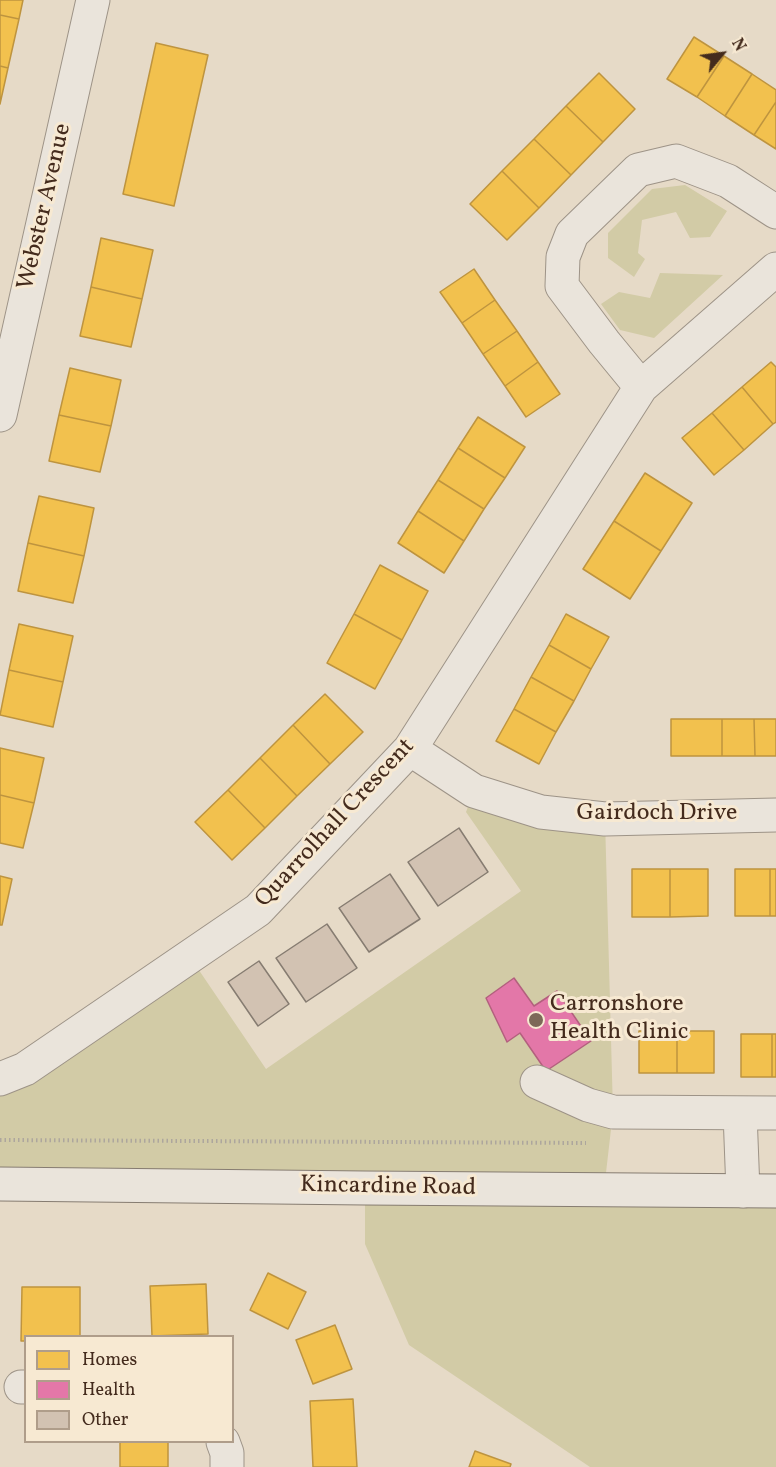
<!DOCTYPE html>
<html>
<head>
<meta charset="utf-8">
<style>
	body { margin:0 }
	#map { position:relative; width:776px; height:1467px; overflow:hidden; background:#e6dac7; font-family:Vollkorn,serif }
	canvas { display:block }
	.legend { position:absolute; left:24px; top:1335px; width:210px; height:108px; box-sizing:border-box; background:#f7e9d2; border:2px solid #af9d8a; margin:0; padding:8px 10px; list-style:none; font-size:18px; color:#442b1d }
	.legend li { display:flex; align-items:center; gap:12px; height:30px }
	.legend b { width:30px; border:2px solid #af9d8a }
	.north { position:absolute; left:692px; top:24px; width:60px; height:60px; -webkit-text-stroke:4px #f7e9d2; paint-order:stroke; rotate:61deg; font-size:16px; font-weight:700; line-height:24px; text-align:center; color:#442b1d }
	.north::after { content:''; display:block; margin:auto; width:21px; height:27px; background:#442b1d; clip-path:polygon(50% 0,100% 100%,50% 72%,0 100%) }
</style>
</head>
<body>
<div id="map">
<canvas width="776" height="1467"></canvas>
<ul class="legend">
<li><b style="height:16px;background:#f2c14e"></b>Homes</li>
<li><b style="height:16px;background:#e377a8"></b>Health</li>
<li><b style="height:16px;background:#d2c2b2"></b>Other</li>
</ul>
<div class="north">N</div>
</div>
<script>
const ctx = document.querySelector('canvas').getContext('2d');
ctx.lineJoin = 'round';
function fillPath(path, color) { ctx.fillStyle = color; ctx.fill(path, 'evenodd'); }
function stroke(path, color, width, dash) { ctx.strokeStyle = color; ctx.lineWidth = width; ctx.lineCap = dash ? 'butt' : 'round'; ctx.setLineDash(dash || []); ctx.stroke(path); }
function label(font, color, halo, rows, align = 'center') {
  ctx.font = font + ' Vollkorn,serif'; ctx.lineWidth = 6; ctx.setLineDash([]); ctx.textBaseline = 'middle'; ctx.strokeStyle = halo; ctx.fillStyle = color; for (const [text, x, y, turn = 0] of rows) {
    ctx.save(); ctx.translate(x, y); ctx.rotate((+turn || 0) * Math.PI / 180); ctx.textAlign = isNaN(turn) ? turn : align; if (halo) ctx.strokeText(text, 0, 0); ctx.fillText(text, 0, 0); ctx.restore();
  }
}
fillPath(new Path2D(`
	M685,185l42,26 -17,26 -20,1 -14,-26 -34,8 -4,33 7,6 -11,18 -26,-19v-25l44,-44z
	M660,273l63,2 -69,63 -34,-8 -19,-26 18,-12 31,6z
	M474,791l131,28 8,293 -9,78 172,1v276h-186l-181,-122 -44,-101v-57l-365,-4v-104l190,-122 76,112 255,-178 -55,-79z`), '#d2cba6');
const homes = new Path2D(`
	M0,0h23l-4,19 -19,-4z
	M0,15l19,4 -11,49 -8,-2z
	M694,37l30,19 -27,41 -30,-18z
	M156,43l52,12 -34,151 -51,-12z
	M724,56l28,18 -27,42 -28,-19z
	M0,66l8,2 -8,36z
	M599,73l36,36 -32,33 -37,-36z
	M752,74l24,16v12l-22,33 -29,-19z
	M776,102v47l-22,-14z
	M566,106l37,36 -32,33 -37,-36z
	M534,139l37,36 -32,33 -37,-37z
	M502,171l37,37 -32,32 -37,-36z
	M101,238l52,12 -11,49 -51,-12z
	M474,269l21,31 -33,23 -22,-31z
	M91,287l51,12 -11,48 -51,-11z
	M495,300l22,31 -34,23 -21,-31z
	M517,331l21,31 -33,24 -22,-32z
	M538,362l22,32 -34,23 -21,-31z
	M771,362l5,5v55l-3,2 -31,-37z
	M70,368l51,12 -10,46 -52,-11z
	M742,387l31,37 -29,26 -32,-37z
	M712,413l32,37 -30,25 -32,-37z
	M59,415l52,11 -11,46 -51,-11z
	M478,417l47,30 -20,31 -47,-30z
	M458,448l47,30 -21,31 -46,-29z
	M645,473l47,30 -31,48 -47,-30z
	M438,480l46,29 -20,32 -46,-30z
	M39,496l55,12 -10,48 -56,-13z
	M418,511l46,30 -20,32 -46,-30z
	M614,521l47,30 -31,48 -47,-30z
	M28,543l56,13 -11,47 -55,-12z
	M380,565l48,26 -26,49 -48,-26z
	M354,614l48,26 -27,49 -48,-26z
	M566,614l43,23 -18,32 -42,-24z
	M19,624l54,12 -10,46 -54,-12z
	M549,645l42,24 -17,32 -43,-24z
	M9,670l54,12 -10,45 -53,-12z
	M531,677l43,24 -18,31 -42,-23z
	M325,694l38,38 -33,32 -37,-39z
	M514,709l42,23 -17,32 -43,-23z
	M671,719h51v37h-51z
	M722,719h32l1,37h-33z
	M754,719h22v37h-21z
	M293,725l37,39 -33,32 -37,-38z
	M0,748l44,10 -10,45 -34,-8z
	M260,758l37,38 -32,32 -37,-38z
	M228,790l37,38 -33,32 -37,-38z
	M0,795l34,8 -11,45 -23,-5z
	M632,869h38v48h-38z
	M670,869h38v47l-38,1z
	M735,869h35v47h-35z
	M770,869h6v47h-6z
	M0,876l12,3 -10,46h-2z
	M639,1031h38v42h-38z
	M677,1031h37v42h-37z
	M741,1034h31v43h-31z
	M772,1034h4v43h-4z
	M268,1273l38,19 -18,37 -38,-19z
	M206,1284l2,50 -56,2 -2,-50z
	M22,1287h58v49h-54v5h-5z
	M335,1325l17,44 -39,15 -17,-44z
	M353,1399l4,68h-44l-3,-66z
	M120,1442h48v25h-48z
	M475,1451l36,13 -1,3h-41z`);
fillPath(homes, '#f2c14e');
stroke(homes, '#be943f', 1.5);
const health = new Path2D(`
	M514,978l20,28 23,-15 34,50 -45,30 -26,-38 -13,9 -21,-44z`);
fillPath(health, '#e377a8');
stroke(health, '#b3607e', 1.5);
const building = new Path2D(`
	M459,828l29,44 -50,34 -30,-44z
	M390,874l30,45 -51,33 -30,-44z
	M327,924l30,44 -51,34 -30,-44z
	M259,961l30,43 -31,22 -30,-44z`);
fillPath(building, '#d2c2b2');
stroke(building, '#867c71', 1.5);
const street = new Path2D(`
	M641,387l-37,-45 -42,-56 1,-29 9,-23 66,-64 38,-9 52,20 48,31
	M0,415l93,-415
	M410,749l64,42 67,21 64,7 171,-4
	M0,1079l25,-10 233,-159 152,-161 231,-362 135,-118
	M537,1082l51,23 25,7 163,1
	M740,1113l3,78
	M21,1387h5
	M223,1442l4,11v14`);
const secondary = new Path2D(`
	M0,1184l365,4 411,3`);
stroke(street, '#9d9387', 35);
stroke(secondary, '#867c71', 35);
stroke(new Path2D(`
	M0,1140l586,3`), '#ada69d', 4, [1.5, 3]);
stroke(street, '#eae4db', 33);
stroke(secondary, '#eae4db', 33);
for (const [x, y, r, color] of [
	[536,1020,8,"#7d6858"]
]) { const dot = new Path2D(); dot.arc(x, y, r, 0, 2 * Math.PI); ctx.fillStyle = color; ctx.fill(dot); stroke(dot, '#f7e9d2', 2); }
label('24px', '#442b1d', '#f7e9d2', [
	["Webster Avenue",46,207,-77],
	["Gairdoch Drive",657,815],
	["Quarrolhall Crescent",336,824,-47],
	["Kincardine Road",388,1188,1]
]);
label('24px', '#442b1d', '#f7e9d2', [
	["Carronshore",550,1006],
	["Health Clinic",550,1034]
], 'left');
</script>
</body>
</html>
